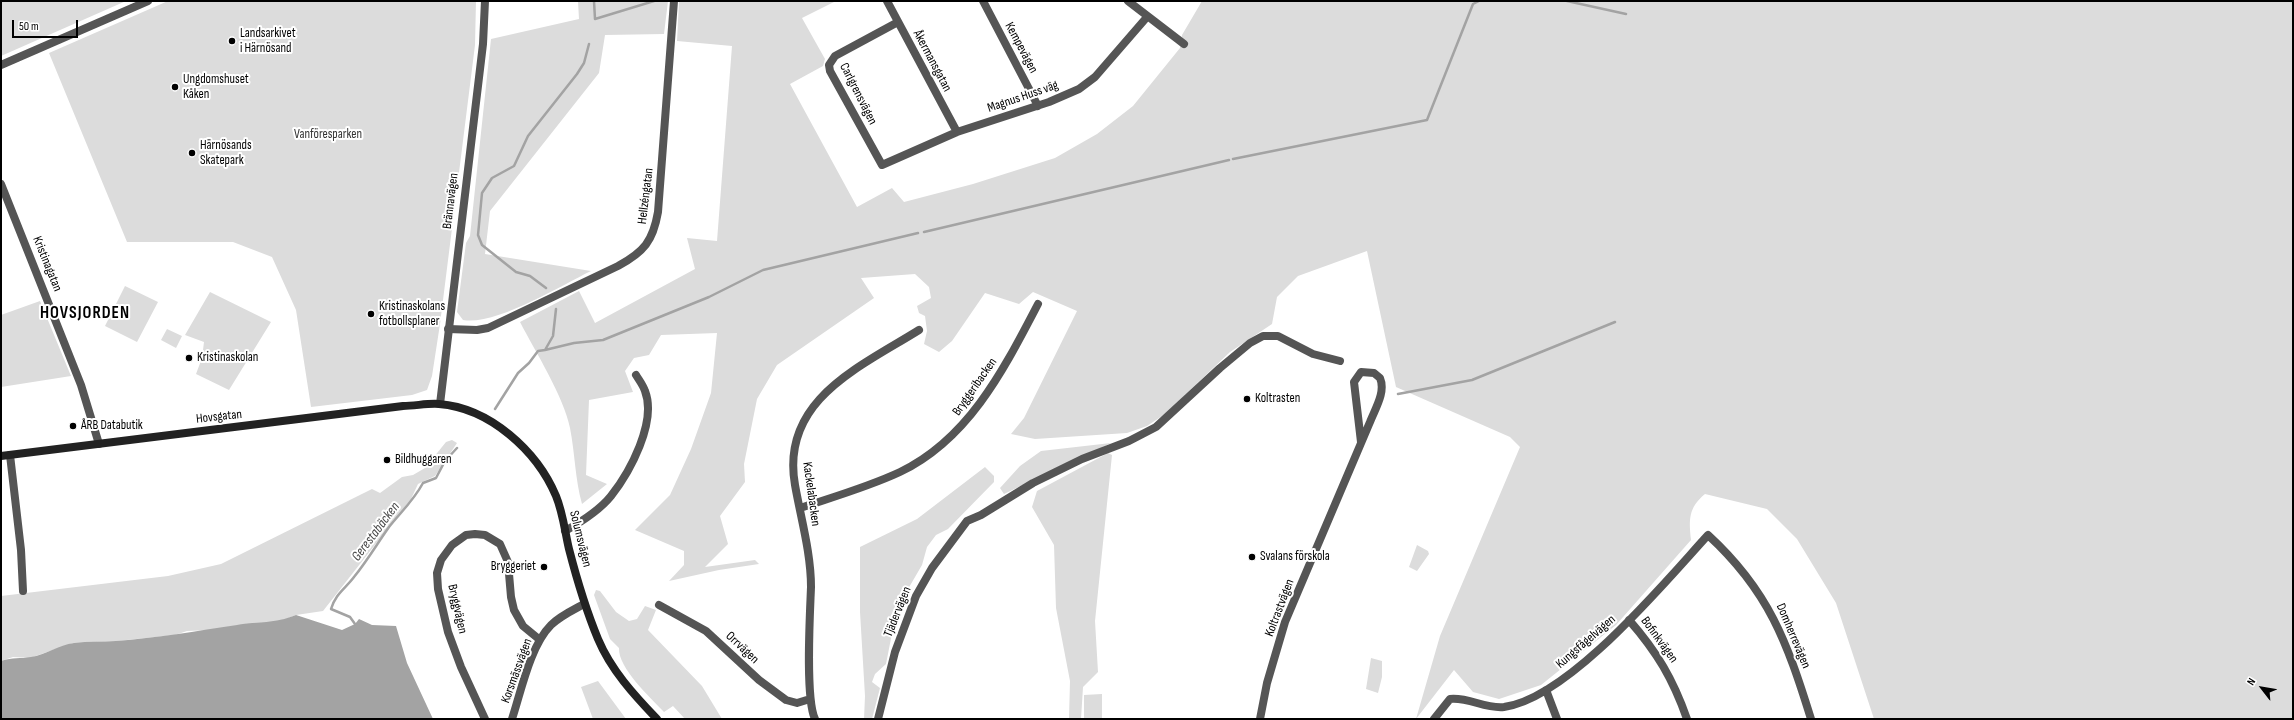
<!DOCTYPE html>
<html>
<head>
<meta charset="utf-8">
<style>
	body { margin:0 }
	#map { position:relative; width:2294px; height:720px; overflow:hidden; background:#fff; font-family:"Sofia Sans Condensed",sans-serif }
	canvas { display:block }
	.frame { position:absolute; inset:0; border:2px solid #000; pointer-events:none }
	.north { position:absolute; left:2242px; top:668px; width:40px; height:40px; -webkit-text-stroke:3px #fff; paint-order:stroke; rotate:301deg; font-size:11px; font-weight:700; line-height:16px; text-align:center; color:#000 }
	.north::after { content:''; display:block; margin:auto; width:14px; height:18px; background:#000; clip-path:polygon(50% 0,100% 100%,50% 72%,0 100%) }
	.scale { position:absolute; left:12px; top:20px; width:66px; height:18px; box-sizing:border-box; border:2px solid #000; border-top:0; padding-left:5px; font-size:12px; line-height:14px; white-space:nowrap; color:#000; -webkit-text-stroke:3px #fff; paint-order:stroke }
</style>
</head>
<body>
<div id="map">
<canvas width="2294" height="720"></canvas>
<div class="frame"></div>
<div class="north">N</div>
<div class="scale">50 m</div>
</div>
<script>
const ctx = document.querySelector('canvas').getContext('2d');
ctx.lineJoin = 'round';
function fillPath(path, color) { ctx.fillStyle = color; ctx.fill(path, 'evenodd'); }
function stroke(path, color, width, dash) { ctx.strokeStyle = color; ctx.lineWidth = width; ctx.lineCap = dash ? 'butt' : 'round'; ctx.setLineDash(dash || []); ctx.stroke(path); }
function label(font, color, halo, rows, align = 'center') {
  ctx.font = font + ' "Sofia Sans Condensed",sans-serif'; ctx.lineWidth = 4; ctx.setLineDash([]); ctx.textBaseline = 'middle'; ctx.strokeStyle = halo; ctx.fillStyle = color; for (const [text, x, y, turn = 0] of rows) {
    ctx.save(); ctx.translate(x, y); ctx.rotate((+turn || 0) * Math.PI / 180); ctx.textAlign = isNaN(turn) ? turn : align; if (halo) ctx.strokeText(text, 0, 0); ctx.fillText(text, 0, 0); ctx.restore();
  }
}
fillPath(new Path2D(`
	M1,1h125l-125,55z
	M168,1h308l-1,44 -35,279 -8,52 -5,14 -15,5 -101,12 -15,-97 -24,-53 -39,-15h-106l-78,-189z
	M578,1h90l-4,33 -59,1 -6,38 -109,138 -5,43 106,17c-31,15 -96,55 -128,49l-6,-8 9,-69 4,-7 21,-197 88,-20z
	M679,1h157l-34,17 23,41 -2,7 -33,18 67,123 35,-19 12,14 69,-18 82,-26 42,-24 36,-28 47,-58 2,-13 20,-34h1091v718h-419l-38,-116 -39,-64 -30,-30 -62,-15c-17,14 -16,26 -14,46l-75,85 -75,60 -42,14 -26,-7 -19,-22 -38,49 24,-83 80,-189 -10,-10 -114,-50 -29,-136 -69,25 -21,21 -5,27 -42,28 -65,62 -18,12 -20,7 -92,6 -24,-5 13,-16 53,-107 -44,-19 -14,12 -34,-11 -33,48 -13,11 -15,-8 3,-13 -2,-15 -6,-3 -2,-7 14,-8 -2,-11 -14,-13 -54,4 13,20 -97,67 -20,34 -13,65 1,18 -25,34 8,28 -23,23 50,-7 4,4 -40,6 -50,11 15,-16v-14l-49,-21 35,-35 21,-46 20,-56 6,-60 -56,2 -12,20 -15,3 -9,13 8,21 -44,8 -3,75 21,9 -25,20c-7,-25 -7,-51 -12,-76 -6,-31 -35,-77 -50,-106l59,-31 16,32 100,-54 -8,-31 30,3 15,-195 -55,-5z
	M125,286l33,16 -21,40 -32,-16z
	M210,292l61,30 -42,68 -33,-16 6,-16 2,-16 -19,-7z
	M40,301l31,75 -70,11v-72z
	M167,329l15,7 -6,12 -15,-8z
	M452,440l5,3 -22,33 -17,8 -7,15 -88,112 -27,4 -18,7 -27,1 -40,7 -24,1 -12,4 -58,6 -44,2 -43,15 -17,-1 -12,4v-65l167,-20 53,-12 151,-75 8,4 22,-16 11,-2 12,-7 21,-26z
	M1111,443l-107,51 -4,-6 20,-22 21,-15z
	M1108,453l4,2 -17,166 3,51 -15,15 -2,32h-12l1,-38 -14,-73 -2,-63 -22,-38 5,-16z
	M985,467l9,9v6l-46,47 -12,6 -9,12 -5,18 -25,43 -11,56 -11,10 -3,8 8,6 -8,31h-8l1,-23 -5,-84v-65l57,-28z
	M1417,545l11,6 1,3 -12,17 -8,-4z
	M596,590l4,1 16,21 13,9 8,-2 8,-13 11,4 -8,20 54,56 20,33h-37l-12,-13 -9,6c-14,-15 -46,-44 -45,-64l-9,-9 -16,-44z
	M1371,658l11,3v16l-4,16 -12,-4z
	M598,681l28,38h-33l-12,-32z
	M1102,694v25h-18v-24z`), '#dcdcdc');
fillPath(new Path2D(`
	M296,615l46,15 13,-6 4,-5 13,6 24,1 11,37 26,56h-432v-58c12,-4 19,-2 30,-4 14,-2 28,-12 43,-14 14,-2 28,-1 42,-2 40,-3 81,-10 121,-16 22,-4 37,-1 59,-10z`), '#a3a3a3');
stroke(new Path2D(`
	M594,1l1,18 59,-18
	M1567,1l59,13
	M1233,159l194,-39 46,-116 6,-3
	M924,232l305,-72
	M546,288l-16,-12 -14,-4 -34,-27 -4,-10 4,-42 10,-15 22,-12 14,-30 49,-62 7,-11 5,-19
	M545,350l29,-7 29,-3 106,-43 54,-27 155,-37
	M1398,394l74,-14 143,-58
	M495,409l23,-36 11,-10 9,-12 7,-1 8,-14 3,-27
	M355,624l-5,-7 -19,-8c5,-16 14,-20 23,-32 13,-16 23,-33 35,-50 12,-15 25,-27 34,-44l13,-5 9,-17 12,-13`), '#a3a3a3', 2.5);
stroke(new Path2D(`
	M887,1l70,131
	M983,1l55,105
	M1128,1l56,43
	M898,22l-63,34 -6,9 1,6 52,94 75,-33 92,-30 30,-13 16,-12 52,-60
	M1,65l147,-64
	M1,184l80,201 18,59
	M448,329l29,1 11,-2 130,-62c26,-14 35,-25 40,-54l16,-211
	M10,455l11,95 2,41
	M800,508c33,-11 68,-21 100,-36 69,-33 104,-103 138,-168
	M565,531c16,-9 34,-20 46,-35 19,-24 46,-74 34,-105 -2,-6 -6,-11 -9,-16
	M659,605l47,26 53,49 27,20 11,3 13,-4
	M1629,620c28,32 44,59 58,99
	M1546,690l11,29
	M485,719l-24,-52 -13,-35 -10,-43 -1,-16 4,-13 11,-15 14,-10 9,-1 10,1 15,9 8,18 3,35 3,13 9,16 17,14
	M512,719c9,-27 18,-73 39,-94 9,-9 22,-15 33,-21
	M815,719c-10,-21 -5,-105 -4,-132 0,-34 -10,-68 -16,-102 -15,-85 65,-118 124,-155
	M878,719l17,-67 21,-56 16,-28 35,-47 14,-6 52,-32 49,-24 47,-18 27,-14 64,-59 30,-25 13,-7h15l35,18 27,7
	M1260,719l7,-36 18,-61 85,-200c5,-13 16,-30 10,-44l-6,-5 -13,-1 -7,10 7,60
	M1434,719l16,-20c19,-2 35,10 54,8 65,-9 160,-124 204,-172 61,56 79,107 103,184`), '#555', 8);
stroke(new Path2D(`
	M440,404l43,-360 2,-43`), '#555', 8);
stroke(new Path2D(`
	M1,456l402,-50c12,0 25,-3 36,-2 51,4 98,47 117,92 7,17 9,36 13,53 8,31 17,61 29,90 13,31 36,56 59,80`), '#222', 8);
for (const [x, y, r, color] of [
	[232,41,4,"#000"],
	[175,87,4,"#000"],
	[192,153,4,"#000"],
	[371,314,4,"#000"],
	[189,358,4,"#000"],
	[1247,399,4,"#000"],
	[73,426,4,"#000"],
	[387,460,4,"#000"],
	[1252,557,4,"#000"],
	[544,567,4,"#000"]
]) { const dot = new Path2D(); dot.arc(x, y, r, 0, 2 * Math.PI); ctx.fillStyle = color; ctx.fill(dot); stroke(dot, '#fff', 1.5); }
label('13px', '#000', '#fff', [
	["Landsarkivet",240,34],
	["i Härnösand",240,49],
	["Ungdomshuset",183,80],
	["Kåken",183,95],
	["Härnösands",200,146],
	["Skatepark",200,161],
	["Kristinaskolans",379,307],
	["fotbollsplaner",379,322],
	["Kristinaskolan",197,358],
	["Koltrasten",1255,399],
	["ÅRB Databutik",81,426],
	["Bildhuggaren",395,460],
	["Svalans förskola",1260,557],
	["Bryggeriet",536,567,"right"]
], 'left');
label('13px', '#000', '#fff', [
	["Kempevägen",1021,48,62],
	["Åkermansgatan",932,61,62],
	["Carlgrensvägen",858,94,63],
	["Magnus Huss väg",1023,97,-19],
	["Hellzéngatan",646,196,-83],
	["Brännavägen",451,201,-83],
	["Kristinagatan",47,264,68],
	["Bryggeribacken",975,387,-55],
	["Hovsgatan",219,417,-6],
	["Kackelabacken",811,494,82],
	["Solumsvägen",580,539,76],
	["Koltrastvägen",1280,608,-69],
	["Bryggvägen",457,609,77],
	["Tjädervägen",898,612,-68],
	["Domherrevägen",1793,636,67],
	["Bofinkvägen",1659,640,54],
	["Kungsfågelvägen",1586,642,-41],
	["Orrvägen",742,648,43],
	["Korsmässvägen",517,671,-70]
]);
label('13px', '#333', '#fff', [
	["Vanföresparken",328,135]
]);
label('italic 14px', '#444', '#fff', [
	["Gerestabäcken",376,532,-53]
]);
ctx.letterSpacing = '1px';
label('bold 17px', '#000', '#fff', [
	["HOVSJORDEN",85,314]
]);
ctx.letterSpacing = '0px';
</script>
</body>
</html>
